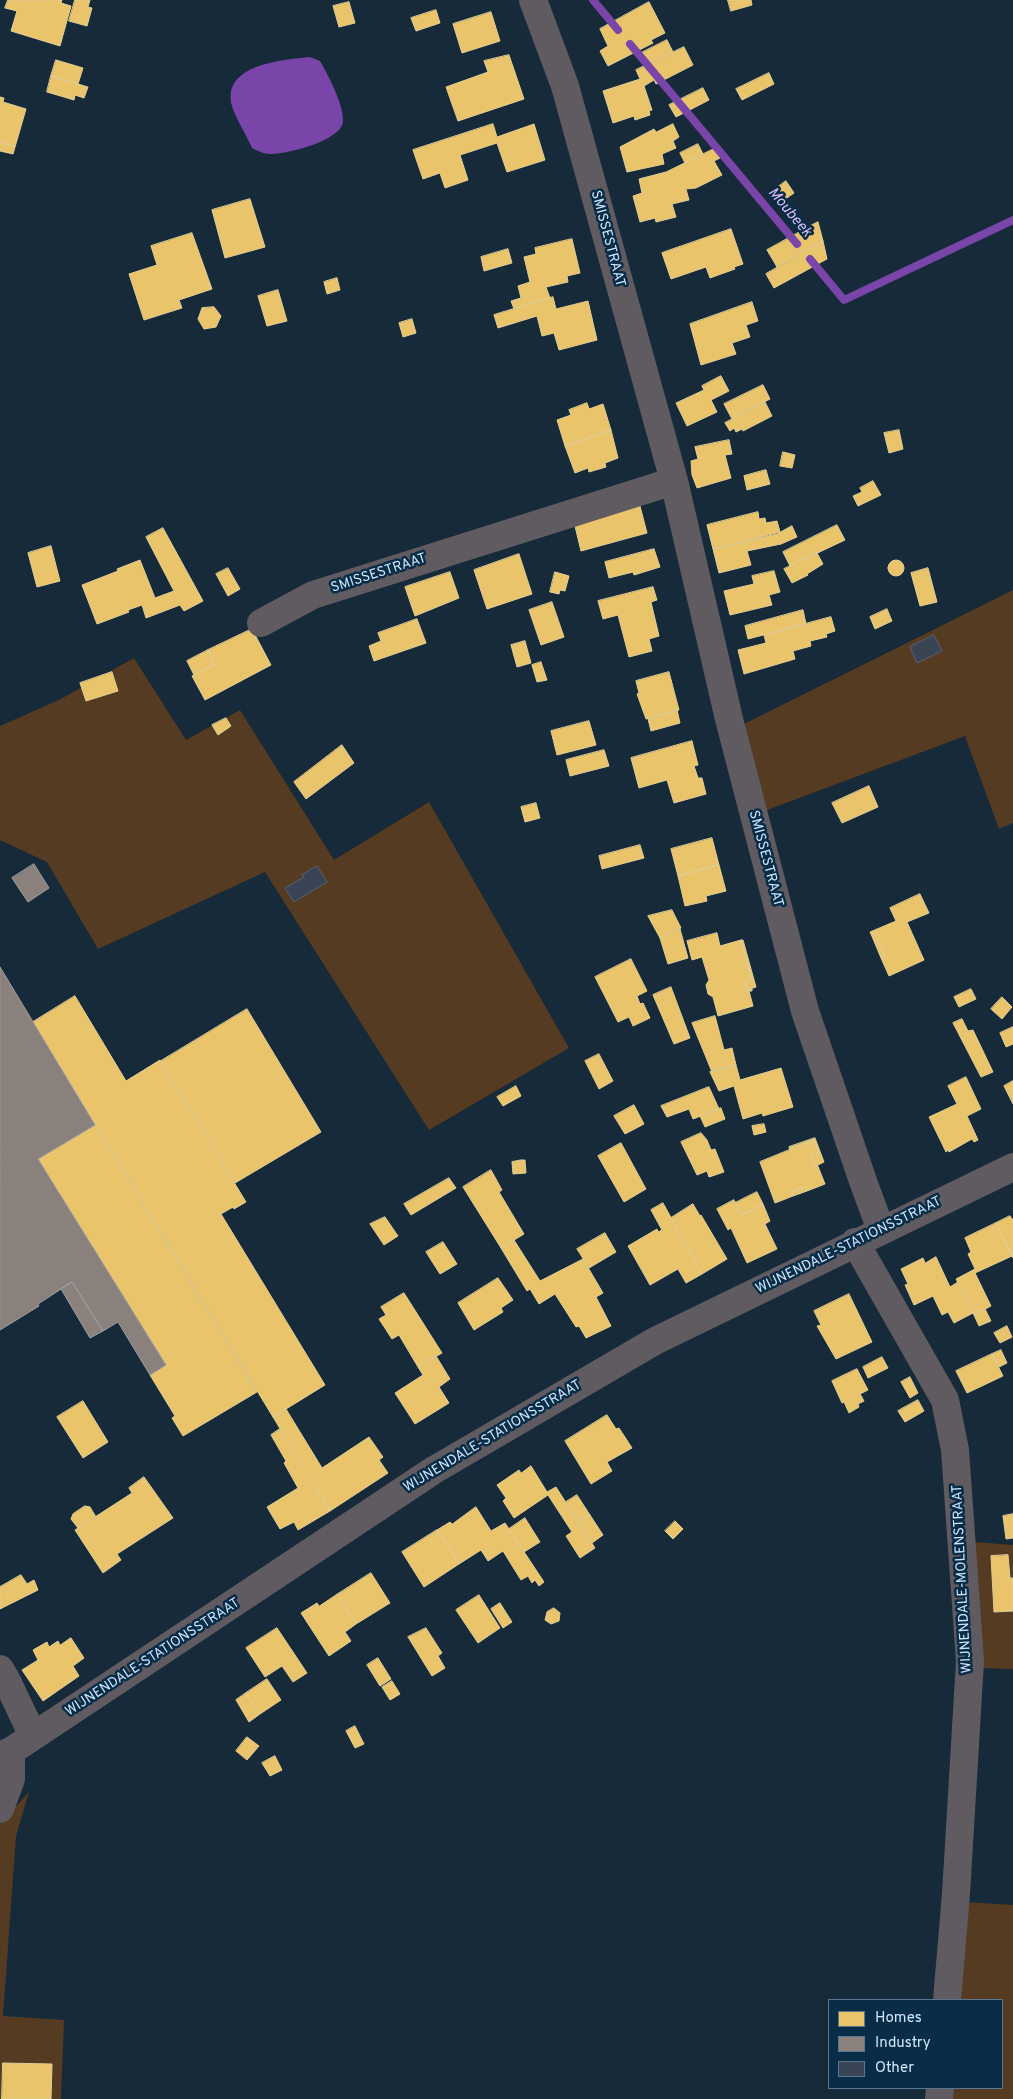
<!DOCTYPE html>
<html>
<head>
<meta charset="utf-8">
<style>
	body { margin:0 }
	#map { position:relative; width:1013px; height:2099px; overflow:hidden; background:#172a39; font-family:Overpass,sans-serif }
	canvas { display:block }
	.legend { position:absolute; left:828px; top:1999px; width:175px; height:90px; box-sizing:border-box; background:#092c47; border:1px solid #587690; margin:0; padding:6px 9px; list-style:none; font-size:15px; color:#cee6fd }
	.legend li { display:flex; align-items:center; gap:10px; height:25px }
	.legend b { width:25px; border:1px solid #587690 }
</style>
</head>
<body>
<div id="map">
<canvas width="1013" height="2099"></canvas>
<ul class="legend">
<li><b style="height:14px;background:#e9c46a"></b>Homes</li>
<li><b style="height:14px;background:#8a817c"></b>Industry</li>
<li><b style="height:14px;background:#394454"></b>Other</li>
</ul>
</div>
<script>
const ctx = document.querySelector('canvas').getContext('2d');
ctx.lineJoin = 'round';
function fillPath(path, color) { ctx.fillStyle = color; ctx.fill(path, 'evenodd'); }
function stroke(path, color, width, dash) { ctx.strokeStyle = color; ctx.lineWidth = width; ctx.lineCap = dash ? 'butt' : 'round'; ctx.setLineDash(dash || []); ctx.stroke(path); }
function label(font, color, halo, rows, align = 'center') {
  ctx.font = font + ' Overpass,sans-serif'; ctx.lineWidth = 5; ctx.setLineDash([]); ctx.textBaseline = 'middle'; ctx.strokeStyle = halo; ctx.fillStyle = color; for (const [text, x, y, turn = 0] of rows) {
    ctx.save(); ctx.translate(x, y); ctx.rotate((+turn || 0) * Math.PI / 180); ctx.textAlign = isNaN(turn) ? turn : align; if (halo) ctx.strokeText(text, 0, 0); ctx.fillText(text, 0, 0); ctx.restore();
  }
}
fillPath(new Path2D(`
	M1013,590v233l-14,6 -34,-93 -203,76 -22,-86z
	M134,658l52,82 54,-30 94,150 95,-58 140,246 -140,82 -164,-258 -167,77 -51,-87 -47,-22v-114l59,-26z
	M974,1542l39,3v124l-34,-1z
	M29,1792l-13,44 -13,180 61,4 -3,79h-61v-275z
	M966,1902l47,3v194h-63l1,-11h51v-88h-44z`), '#543b21');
fillPath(new Path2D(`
	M310,57l10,4c8,14 24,44 23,60 -1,20 -56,33 -73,33 -6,0 -12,-3 -18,-6 -5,-12 -17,-31 -20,-42 -11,-42 51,-46 78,-49z`), '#7945a9');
const homes = new Path2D(`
	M8,0h54l-1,3 10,3 -11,40 -49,-15 6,-20 -12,-3z
	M75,0h15l-2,7 4,1 -5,18 -18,-5z
	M728,0h23l1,5 -21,6z
	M349,2l6,21 -16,4 -6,-21z
	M649,2l16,31 -14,7 2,3 -45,23 -8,-15 8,-5 -8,-17z
	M436,10l4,13 -24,8 -5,-13z
	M491,12l9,29 -38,12 -9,-29z
	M667,40l6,12 -26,12 -6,-11z
	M684,47l9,18 -37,19 -2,-4 -10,6 8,24 -3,1 1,4 -15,5 -1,-4 -21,7 -10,-32 37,-12 -4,-9z
	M509,55l15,44 -66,22 -12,-34 42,-15 -4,-11z
	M56,60l27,8 -5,16 -27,-8z
	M769,73l5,11 -32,16 -6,-11z
	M51,76l37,11 -4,11 -9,-3 -1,5 -27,-8z
	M703,88l6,12 -33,17 -7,-12z
	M0,97l4,1 -1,4 23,7 -11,38 -15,-5z
	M493,124l4,13 37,-13 11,36 -38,12 -10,-29 -37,12 8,25 -23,8 -5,-15 -17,6 -10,-29z
	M673,124l6,13 -6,4 3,7 -14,6 2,10 -37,8 -7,-25 34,-18 2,3z
	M0,142l15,5 -2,7 -13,-3z
	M698,144l5,10 -18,9 -5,-10z
	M718,147l4,10 -8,4 8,14 -26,13 -10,1 3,11 -17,4 4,13 -20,5 -1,-4 -15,4 -7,-26 9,-3 -3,-14 27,-7z
	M786,181l8,12 -13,9 -7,-12z
	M250,199l15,48 -40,11 -13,-48z
	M818,222l5,19 -46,26 -10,-17z
	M731,229l12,35 -9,3 1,2 -25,9 -4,-11 -35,12 -9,-26z
	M192,233l20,56 -33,11 3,8 -38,12 -15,-46 28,-9 -6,-19z
	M572,239l8,34 -13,3 1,6 -22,5 4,11 -36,11 -3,-8 10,-3 -3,-12 12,-4 -6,-25 12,-3 -1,-6z
	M823,241l4,18 -53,29 -8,-14z
	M508,249l4,14 -28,8 -3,-14z
	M337,278l3,12 -13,4 -3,-12z
	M278,290l9,31 -20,5 -9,-30z
	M553,297l3,12 32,-8 9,39 -38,10 -5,-17 -12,3 -5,-20 -39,12 -4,-13z
	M752,302l6,19 -12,4 4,12 -18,6 4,11 -35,11 -11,-41z
	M214,307l7,9 -5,11 -12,2 -6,-10 4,-11z
	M412,319l4,14 -13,4 -4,-14z
	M721,376l8,15 -18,9 6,12 -30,14 -11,-23 28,-13 -2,-4z
	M763,385l7,14 -38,20 -8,-15z
	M765,402l7,14 -29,15 -1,-2 -6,3 -2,-4 -4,3 -5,-8z
	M587,403l2,6 14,-5 8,26 -46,16 -8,-26 14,-5 -2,-5z
	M611,430l7,28 -13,5 1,4 -17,5 -1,-4 -13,5 -10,-27z
	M899,430l4,19 -14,4 -5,-20z
	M729,440l3,14 -7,1 6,23 -34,10 -5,-13 -1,-14 7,-2 -3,-12z
	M783,452l12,3 -3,13 -12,-2z
	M766,470l4,14 -23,6 -3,-14z
	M873,481l8,14 -23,11 -5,-10 9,-4 -2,-4z
	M640,506l7,27 -66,18 -7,-29z
	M758,512l1,7 6,-1 1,5 11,-2 3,11 -67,17 -6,-24z
	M837,525l8,15 -55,26 -7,-14z
	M792,526l5,11 -16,7 -34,7 4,14 -32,8 -6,-24 64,-15z
	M163,528l40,73 -19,10 -4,-6 -34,13 -4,-13 -14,5 1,2 -32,12 -15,-39 36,-14 -1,-2 23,-9 15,38 19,-7 -28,-54z
	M51,546l9,35 -23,6 -9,-34z
	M654,549l6,18 -26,8 -1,-3 -24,6 -4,-16z
	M817,553l6,11 -16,10 1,1 -16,8 -8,-14z
	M519,554l13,40 -45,15 -13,-39z
	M888 568a8 8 0 1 1 16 0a8 8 0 1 1-16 0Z
	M228,568l12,21 -12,7 -12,-22z
	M928,568l9,34 -17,4 -9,-33z
	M774,571l6,21 -11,3 3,10 -42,10 -6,-24 30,-7 -2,-8z
	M450,572l9,26 -44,18 -10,-29z
	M555,572l14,4 -4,15 -5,-1 -1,4 -9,-2z
	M653,587l4,13 -6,2 8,34 -10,3 3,12 -23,6 -11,-42 -15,4 -5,-18z
	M552,602l12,35 -23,8 -12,-35z
	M887,609l5,12 -17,8 -5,-12z
	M803,610l3,14 -58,15 -3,-13z
	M831,617l4,14 -9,3 1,3 -17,4 1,5 -18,5 2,8 -51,15 -6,-24 28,-7 -2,-8z
	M417,619l9,24 -52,18 -5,-15 12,-5 -3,-8z
	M252,629l19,36 -66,35 -13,-24 23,-12 -7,-14z
	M525,641l6,22 -14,4 -6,-22z
	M208,650l7,14 -21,11 -7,-14z
	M541,662l6,18 -10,2 -5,-17z
	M112,672l6,19 -32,10 -6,-18z
	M669,672l10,38 -33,9 -9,-25 2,-1 -3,-12z
	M677,710l3,13 -29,8 -3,-12z
	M226,718l5,8 -13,9 -6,-10z
	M589,721l7,24 -39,10 -6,-24z
	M692,741l6,24 -4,1 4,12h4l4,16 -32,9 -7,-23 -28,8 -8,-30z
	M342,745l12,18 -48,36 -12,-17z
	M604,750l5,16 -39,10 -4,-16z
	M869,786l9,21 -36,16 -10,-20z
	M536,803l4,15 -15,4 -4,-15z
	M712,838l7,27 -41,11 -7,-27z
	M640,845l4,13 -42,11 -3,-13z
	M719,865l7,26 -20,5 1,5 -22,5 -7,-30z
	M920,894l9,19 -22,9 17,38 -35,16 -8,-18 4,-2 -11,-23 -3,1 -1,-2 26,-11 -6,-13z
	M672,910l9,18 -21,10 -12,-22z
	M680,929l8,29 -20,6 -8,-26z
	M717,933l3,13 21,-6 10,39 -6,2 2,9 5,-1v2h-3l4,15 -35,10 -5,-19 -5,-3 -2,-9 3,-5 -7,-23 -10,3 -5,-19z
	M874,933l11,23 -4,2 -10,-24z
	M741,940h2l13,47 -9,3 -2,-9 6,-2z
	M631,959l16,32 -10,5 3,8 3,-1 7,15 -17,8 -4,-9 -11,5 -23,-45z
	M671,987l19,51 -16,6 -21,-49z
	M971,989l5,10 -17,8 -5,-10z
	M75,996l51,85 34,-21 86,142 -12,7 -1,-2 -12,7 104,171 -52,32 -240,-395z
	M1002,997l10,10 -10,12 -11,-10z
	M247,1009l74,123 -86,51 -74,-122z
	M715,1016l9,34 8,-2 4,17 -24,7 -20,-49z
	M962,1019l6,12 5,-1 20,42 -12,5 -28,-54z
	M1013,1027v17l-7,3 -6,-14z
	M599,1054l14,27 -14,8 -14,-28z
	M736,1065l4,15 41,-12 12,39 -30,9 -1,-3 -19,6 -9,-33 -15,5 -9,-19z
	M966,1077l15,32 -14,7 11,24 -4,2 -2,-3 -23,13 -1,-2 -2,2 -17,-35 28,-13 -9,-18z
	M1013,1081v23l-9,-18z
	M516,1086l5,10 -18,10 -6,-9z
	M709,1087l10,22 -26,10 -4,-10 -22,8 -6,-11z
	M634,1105l10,19 -19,10 -11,-18z
	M721,1108l4,11 -20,8 -5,-11z
	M764,1124l2,8 -12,3 -2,-9z
	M95,1125l162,267 -74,44 -11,-18 3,-2 -25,-41 16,-10 -128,-206z
	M701,1133l6,7 4,10 4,-1 9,23 -15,5 -2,-6 -10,4 -16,-33z
	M815,1138l9,24 -6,3h-3l-3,-9 7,-3 -5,-13 -24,10 -1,-3z
	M814,1140l5,13 -7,3 3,9 2,-1 8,20 -18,7 -2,-4 -13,5 1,4 -18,7 -15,-41z
	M621,1143l25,46 -22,13 -26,-46z
	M521,1160h4l1,13 -13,1 -1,-12z
	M491,1170l11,20 -3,2 25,42 -23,14 -38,-61z
	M449,1178l7,10 -45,27 -7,-11z
	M805,1187l2,4 -14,5 -1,-4z
	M757,1192l6,12 -21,11 -7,-12z
	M734,1200l8,15 21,-11 7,17 -5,3 12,25 -30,14 -16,-35 -3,2 -11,-21z
	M663,1203l39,71 -16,9 -8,-14 -28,16 -22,-39 29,-17 1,3 4,-2 -11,-20z
	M693,1204l7,12 1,-1 26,44 -25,15 -31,-56z
	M1010,1216l3,4v38l-17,-35z
	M385,1217l13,19 -14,9 -14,-21z
	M996,1223l16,33 -37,17 16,33 -17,9 -18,-36 19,-10 -7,-15 3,-2 -6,-14z
	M605,1233l11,19 -27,16 -12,-19z
	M514,1240l26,41 43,-22 20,34 -7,4 15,29 -25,12 -7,-12 -3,1 -21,-33 -16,10 -9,-15 -3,2 -26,-43z
	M443,1242l14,22 -17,10 -14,-22z
	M936,1257l14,30 8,-5 15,31 -19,10 -6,-11 -6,3 -9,-19 -19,9 -9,-20 3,-1 -7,-15 22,-11 2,5z
	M498,1278l15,22 -12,8 2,4 -29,18 -16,-27z
	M404,1293l38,60 -24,14 -19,-32 -7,4 -13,-20 7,-4 -5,-8z
	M849,1294l23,48 -36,17 -19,-33 4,-1 -7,-14z
	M985,1309l6,12 -12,5 -5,-11z
	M1007,1326l5,11 -12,6 -6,-10z
	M1001,1350l6,13 -8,4 -7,-13z
	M992,1354l11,22 -36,17 -11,-22z
	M436,1356l14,23 -11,8 10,16 -34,21 -20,-31 28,-18 -5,-8z
	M882,1357l6,11 -20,10 -5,-11z
	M857,1369l11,21 -8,4 4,7 -6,3 1,3 -10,6 -5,-11 -2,1 -10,-22z
	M910,1377l8,16 -8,5 -9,-16z
	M918,1400l6,11 -19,11 -7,-11z
	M83,1401l25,41 -25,16 -26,-41z
	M286,1409l36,59 47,-31 14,20 -4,3 9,13 -58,38 -57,-94z
	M607,1415l9,14 3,-1 13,20 -25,14 5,9 -21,13 -26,-43z
	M280,1429l50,82 -32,19 -4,-8 -14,7 -13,-22 31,-19 -14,-25 2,-2 -15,-26z
	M531,1466l16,26 9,-5 39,61 -15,10 -14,-22 6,-4 -24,-37 -34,23 -11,-17 3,-3 -9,-13 22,-15 2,3z
	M144,1477l29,41 -56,36 4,6 -18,13 -28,-43 57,-37 -3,-5z
	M577,1495l13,20 -11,7 -13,-20z
	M85,1506l5,1 6,10 -18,11 -7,-9 2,-5z
	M476,1507l15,24 14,-8 39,59 -5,4 -4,-6 -3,3 -4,-7 -7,4 -18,-29 -15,10 -7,-11 -22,14 -22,-34 13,-8 2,2z
	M1013,1514v24l-7,1 -3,-23z
	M590,1515l13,20 -11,8 -13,-21z
	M525,1518l15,24 -16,10 -15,-23z
	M675,1521l8,8 -10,10 -8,-8z
	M437,1530l22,34 -35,23 -22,-35z
	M1008,1555l2,23h3v33l-19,1 -3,-56z
	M371,1573l19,30 -34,21 -18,-30z
	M21,1575l6,9 7,-4 4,10 -38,19v-22z
	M338,1594l18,30 -11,8 6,9 -22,15 -28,-43 16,-10 2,3z
	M479,1595l21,33 -22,15 -22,-33z
	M500,1603l12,19 -9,6 -12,-19z
	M554,1608l6,5 -1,8 -8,3 -6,-4 2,-8z
	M277,1628l30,45 -14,9 -11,-16 -17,11 -19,-29z
	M426,1628l16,25 -4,3 7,12 -13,8 -24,-39z
	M71,1638l13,20 -11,8 6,10 -36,25 -21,-31 16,-10 -5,-10 14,-8 2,5 9,-6 2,4z
	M378,1658l13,21 -11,7 -13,-21z
	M267,1679l14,21 -21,14 -14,-21z
	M392,1681l8,13 -10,6 -8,-13z
	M246,1693l14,21 -11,8 -13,-22z
	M355,1726l9,18 -9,4 -9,-17z
	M247,1737l12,9 -12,14 -11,-9z
	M275,1756l7,14 -12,6 -8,-13z
	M3,2063l49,1 -1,35h-49z`);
fillPath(homes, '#e9c46a');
stroke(homes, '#e1ce96', 1);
const industry = new Path2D(`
	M34,864l15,24 -21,14 -16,-24z
	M0,967l95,158 -57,34 128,206 -16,10 -32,-53 -15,9 -31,-49 -34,22 1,2 -39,24z
	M72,1282l31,49 -13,7 -29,-49z`);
fillPath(industry, '#8a817c');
stroke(industry, '#9e9fa3', 1);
stroke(new Path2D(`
	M593,0l25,30
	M630,44l167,200
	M810,259l34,41 169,-80`), '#7945a9', 8);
const building = new Path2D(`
	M934,635l8,16 -25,12 -7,-16z
	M317,866l10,16 -33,20 -9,-14 19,-11 -2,-2z`);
fillPath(building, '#394454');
stroke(building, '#566373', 1);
stroke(new Path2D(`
	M533,0l32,86 109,395 55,238 76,292 59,173 17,46
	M261,623l52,-28 361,-114
	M855,1242l90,158 10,50 15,211 -14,233 -9,106
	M0,1669l7,12 26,55
	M0,1756l11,-5 423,-281 221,-129 358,-174
	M0,1809l11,-30v-28
	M939,2099l1,-11`), '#605b60', 28);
label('14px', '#cee6fd', '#092c47', [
	["SMISSESTRAAT",607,239,75],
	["SMISSESTRAAT",379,574,-18],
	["SMISSESTRAAT",765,859,75],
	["WIJNENDALE-STATIONSSTRAAT",849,1246,-26],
	["WIJNENDALE-STATIONSSTRAAT",493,1437,-31],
	["WIJNENDALE-MOLENSTRAAT",963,1579,-93],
	["WIJNENDALE-STATIONSSTRAAT",153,1658,-33]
]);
label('italic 15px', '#d8bdf4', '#092c47', [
	["Moubeek",789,213,50]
]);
</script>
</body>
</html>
